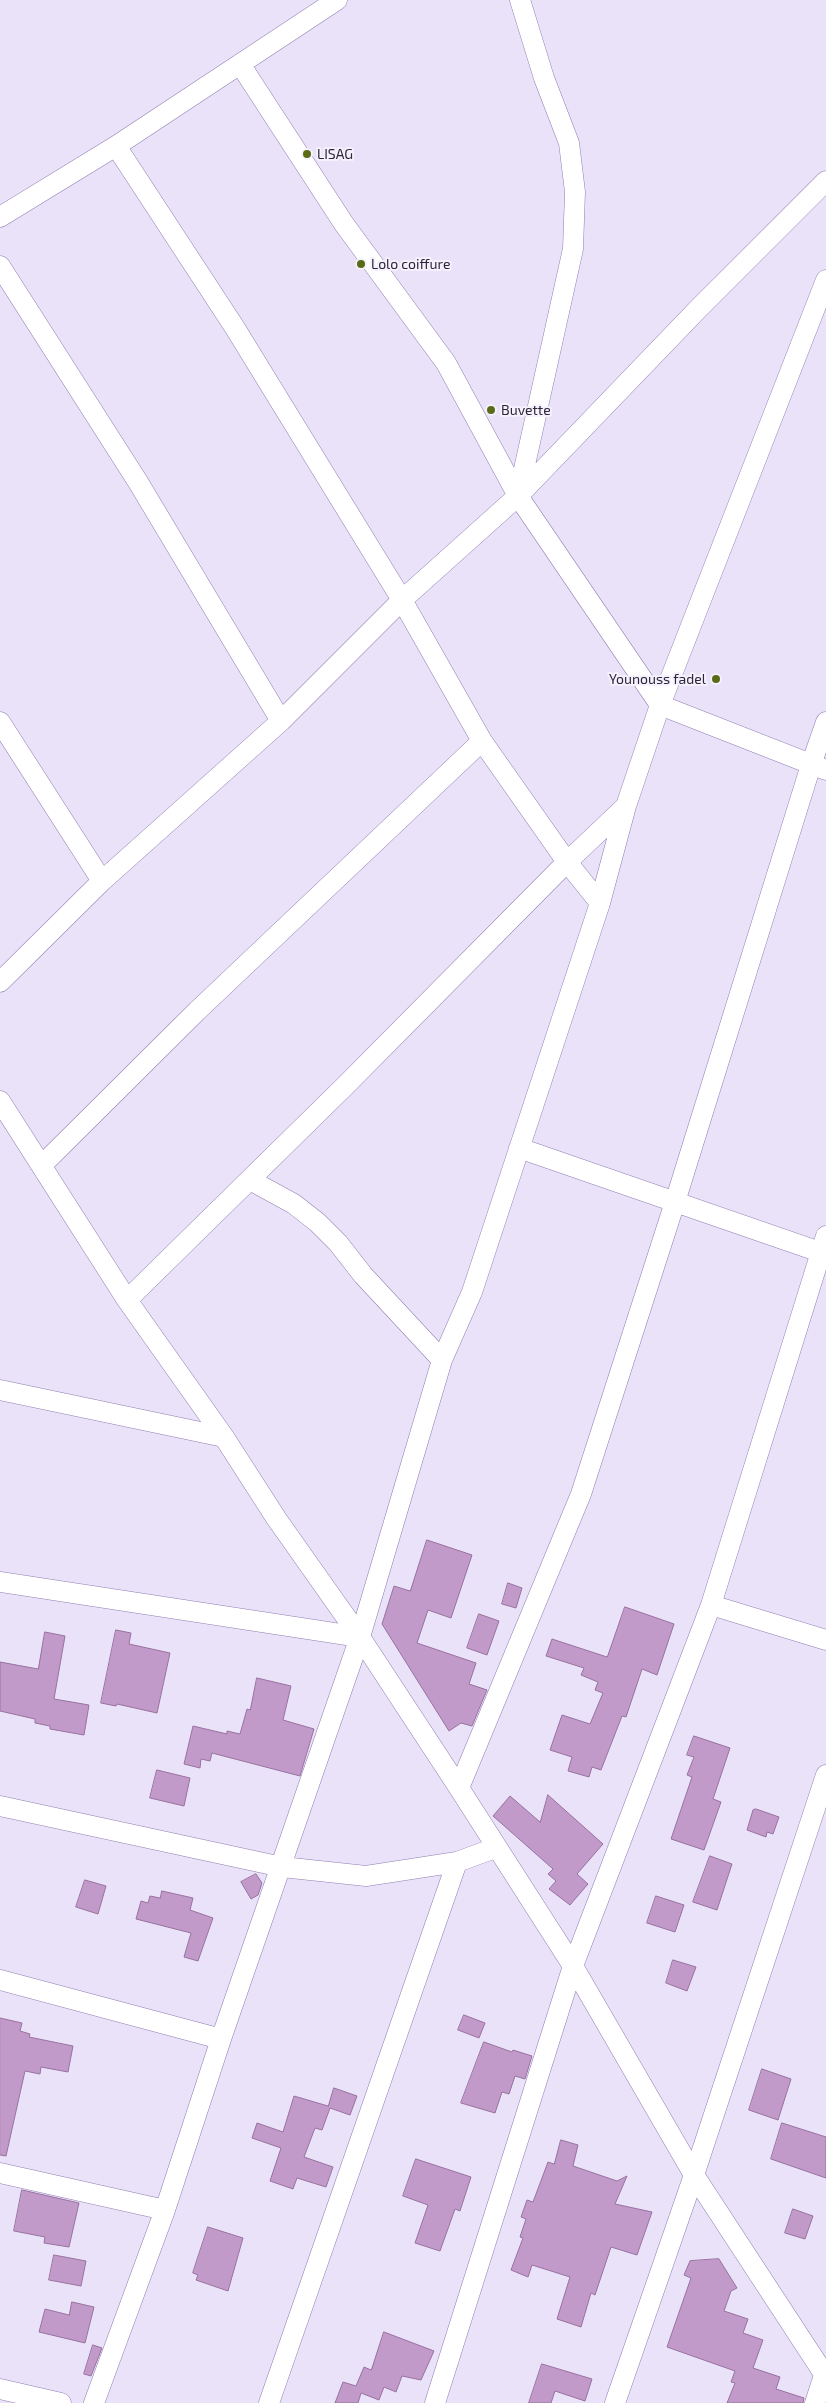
<!DOCTYPE html>
<html>
<head>
<meta charset="utf-8">
<style>
	body { margin:0 }
	canvas { display:block; background:#e9e2f9 }
</style>
</head>
<body>
<canvas width="826" height="2403"></canvas>
<script>
const ctx = document.querySelector('canvas').getContext('2d');
ctx.lineJoin = 'round';
function fillPath(path, color) { ctx.fillStyle = color; ctx.fill(path, 'evenodd'); }
function stroke(path, color, width, dash) { ctx.strokeStyle = color; ctx.lineWidth = width; ctx.lineCap = dash ? 'butt' : 'round'; ctx.setLineDash(dash || []); ctx.stroke(path); }
function label(font, color, halo, rows, align = 'center') {
  ctx.font = font + ' "Exo 2",sans-serif'; ctx.lineWidth = 4; ctx.setLineDash([]); ctx.textBaseline = 'middle'; ctx.strokeStyle = halo; ctx.fillStyle = color; for (const [text, x, y, turn = 0] of rows) {
    ctx.save(); ctx.translate(x, y); ctx.rotate((+turn || 0) * Math.PI / 180); ctx.textAlign = isNaN(turn) ? turn : align; if (halo) ctx.strokeText(text, 0, 0); ctx.fillText(text, 0, 0); ctx.restore();
  }
}
const building = new Path2D(`
	M427,1540l45,15 -21,63 -23,-8 -11,33 59,20 -7,21 18,6 -15,36 -11,-3 -12,8 -67,-107 12,-38 16,5z
	M508,1583l14,5 -6,20 -14,-4z
	M625,1607l49,17 -17,51 -15,-6 -16,48 -4,-1 -21,54 -9,-3 -3,10 -21,-6 4,-14 -22,-7 12,-35 28,9 13,-31 -8,-3 3,-8 -17,-7 3,-7 -38,-12 6,-17 55,18z
	M479,1614l20,7 -12,34 -20,-7z
	M116,1630l15,3 -2,11 41,9 -13,60 -40,-9 -1,2 -15,-3z
	M45,1632l20,4 -11,63 35,6 -5,30 -34,-6v-3l-15,-3v-4l-35,-8v-49l38,7z
	M257,1678l34,8 -8,34 31,9 -14,47 -88,-23 -2,8 -9,-2 -1,9 -16,-4 9,-38 34,8v-3l13,3 7,-25 3,1z
	M694,1736l36,12 -17,51 8,3 -17,48 -33,-11 21,-62 -5,-2 7,-18 -7,-2z
	M157,1770l33,8 -6,28 -34,-8z
	M548,1795l55,49 -26,30 11,10 -18,21 -21,-16 7,-8 -8,-7 5,-5 -60,-53 17,-20 30,26z
	M756,1809l23,8 -6,17 -6,-2 -1,5 -19,-7 6,-20z
	M710,1856l22,8 -15,46 -24,-8z
	M256,1874l6,9 -4,12 -7,4 -10,-17z
	M85,1880l21,6 -8,28 -22,-7z
	M162,1891l31,7 -3,12 23,8 -15,43 -14,-4 7,-24 -55,-14 5,-18 7,2 2,-7 10,2z
	M656,1896l28,9 -9,27 -28,-9z
	M673,1960l23,7 -9,24 -21,-8z
	M464,2015l21,8 -6,15 -21,-8z
	M0,2018l22,5 -2,8 10,3 -1,3 44,9 -5,26 -27,-5 -1,7 -15,-3 -19,85 -6,-1z
	M484,2042l28,10 1,-2 19,6 -7,23 -10,-3 -6,18 -7,-2 -7,21 -34,-10z
	M762,2069l29,10 -13,41 -29,-10z
	M334,2088l23,8 -7,19 -20,-7 -8,22 -7,-2 -11,29 29,10 -7,20 -29,-9 -4,11 -23,-8 11,-33 -29,-10 5,-15 26,9 11,-36 34,10z
	M782,2123l44,14v41l-55,-19z
	M561,2140l17,5 -5,21 44,15 10,-5 -12,28 37,8 -15,43 -26,-8 -16,48 -4,-2 -10,34 -24,-8 13,-42 -38,-12 -4,12 -17,-7 12,-32 -3,-1 6,-18 -5,-2 6,-17 6,2 15,-40 6,2z
	M416,2159l55,18 -11,34 -5,-2 -15,42 -25,-8 13,-38 -25,-9z
	M22,2190l57,13 -10,44 -25,-4 1,-6 -31,-6z
	M793,2209l20,7 -8,23 -20,-6z
	M208,2227l35,11 -15,53 -32,-11 2,-5 -5,-2z
	M54,2255l32,6 -5,25 -32,-6z
	M719,2259l18,29 -6,3 -7,20 24,8 -5,14 20,7 -10,28 27,9 -4,12 28,9 -1,5h-76l8,-20 -4,-1 4,-11 -68,-24 24,-69 -7,-3 6,-14z
	M72,2302l22,5 -9,36 -46,-11 6,-23 24,6z
	M384,2332l50,19 -13,29 -19,-4 -6,16 -12,-5 -5,13 -18,-7 -3,10h-23l8,-21 13,4 8,-19 7,3z
	M93,2345l9,3 -11,28 -7,-2z
	M542,2364l50,15 -7,22 -30,-10 -4,12h-22z`);
fillPath(building, '#c29aca');
stroke(building, '#98729f', 1);
const street = new Path2D(`
	M520,0l24,78 25,65 6,49 -2,57 -55,247 142,209 166,65
	M240,64l104,160 102,139 72,133
	M116,146l119,182 167,272 80,141 85,121 33,41
	M0,217l116,-71 221,-146
	M0,266l138,216 143,239
	M0,722l102,159
	M0,982l102,-101 179,-160 121,-121 116,-104 180,-187 128,-128
	M0,1101l127,199 97,137 52,81 84,119 99,151 114,178 121,209 132,202
	M519,1148l307,106
	M42,1165l155,-154 285,-270
	M250,1180l44,24 23,18 21,21 25,32 79,85
	M127,1300l219,-215 221,-223 59,-56
	M0,1390l224,47
	M0,1582l360,55
	M711,1605l115,35
	M459,1788l122,-294 94,-292 136,-437 15,-43
	M0,1806l282,61 84,9 91,-14 38,-14
	M0,1980l221,59
	M0,2173l165,37
	M0,2389l61,14
	M94,2403l71,-193 56,-171 139,-402 82,-277 30,-68 128,-389 26,-97 34,-101 166,-425
	M269,2403l188,-541
	M435,2403l138,-437 138,-361 115,-369
	M615,2403l79,-228 132,-400
	M815,2403l11,-34`);
stroke(street, '#917eb3', 21);
stroke(street, '#fff', 20);
for (const [x, y, r, color] of [
	[307,154,5,"#5a6b17"],
	[361,264,5,"#5a6b17"],
	[491,410,5,"#5a6b17"],
	[716,679,5,"#5a6b17"]
]) { const dot = new Path2D(); dot.arc(x, y, r, 0, 2 * Math.PI); ctx.fillStyle = color; ctx.fill(dot); stroke(dot, '#f5f1fd', 2); }
label('14px', '#2d253a', '#f5f1fd', [
	["LISAG",317,154],
	["Lolo coiffure",371,264],
	["Buvette",501,410],
	["Younouss fadel",706,679,"right"]
], 'left');
</script>
</body>
</html>
